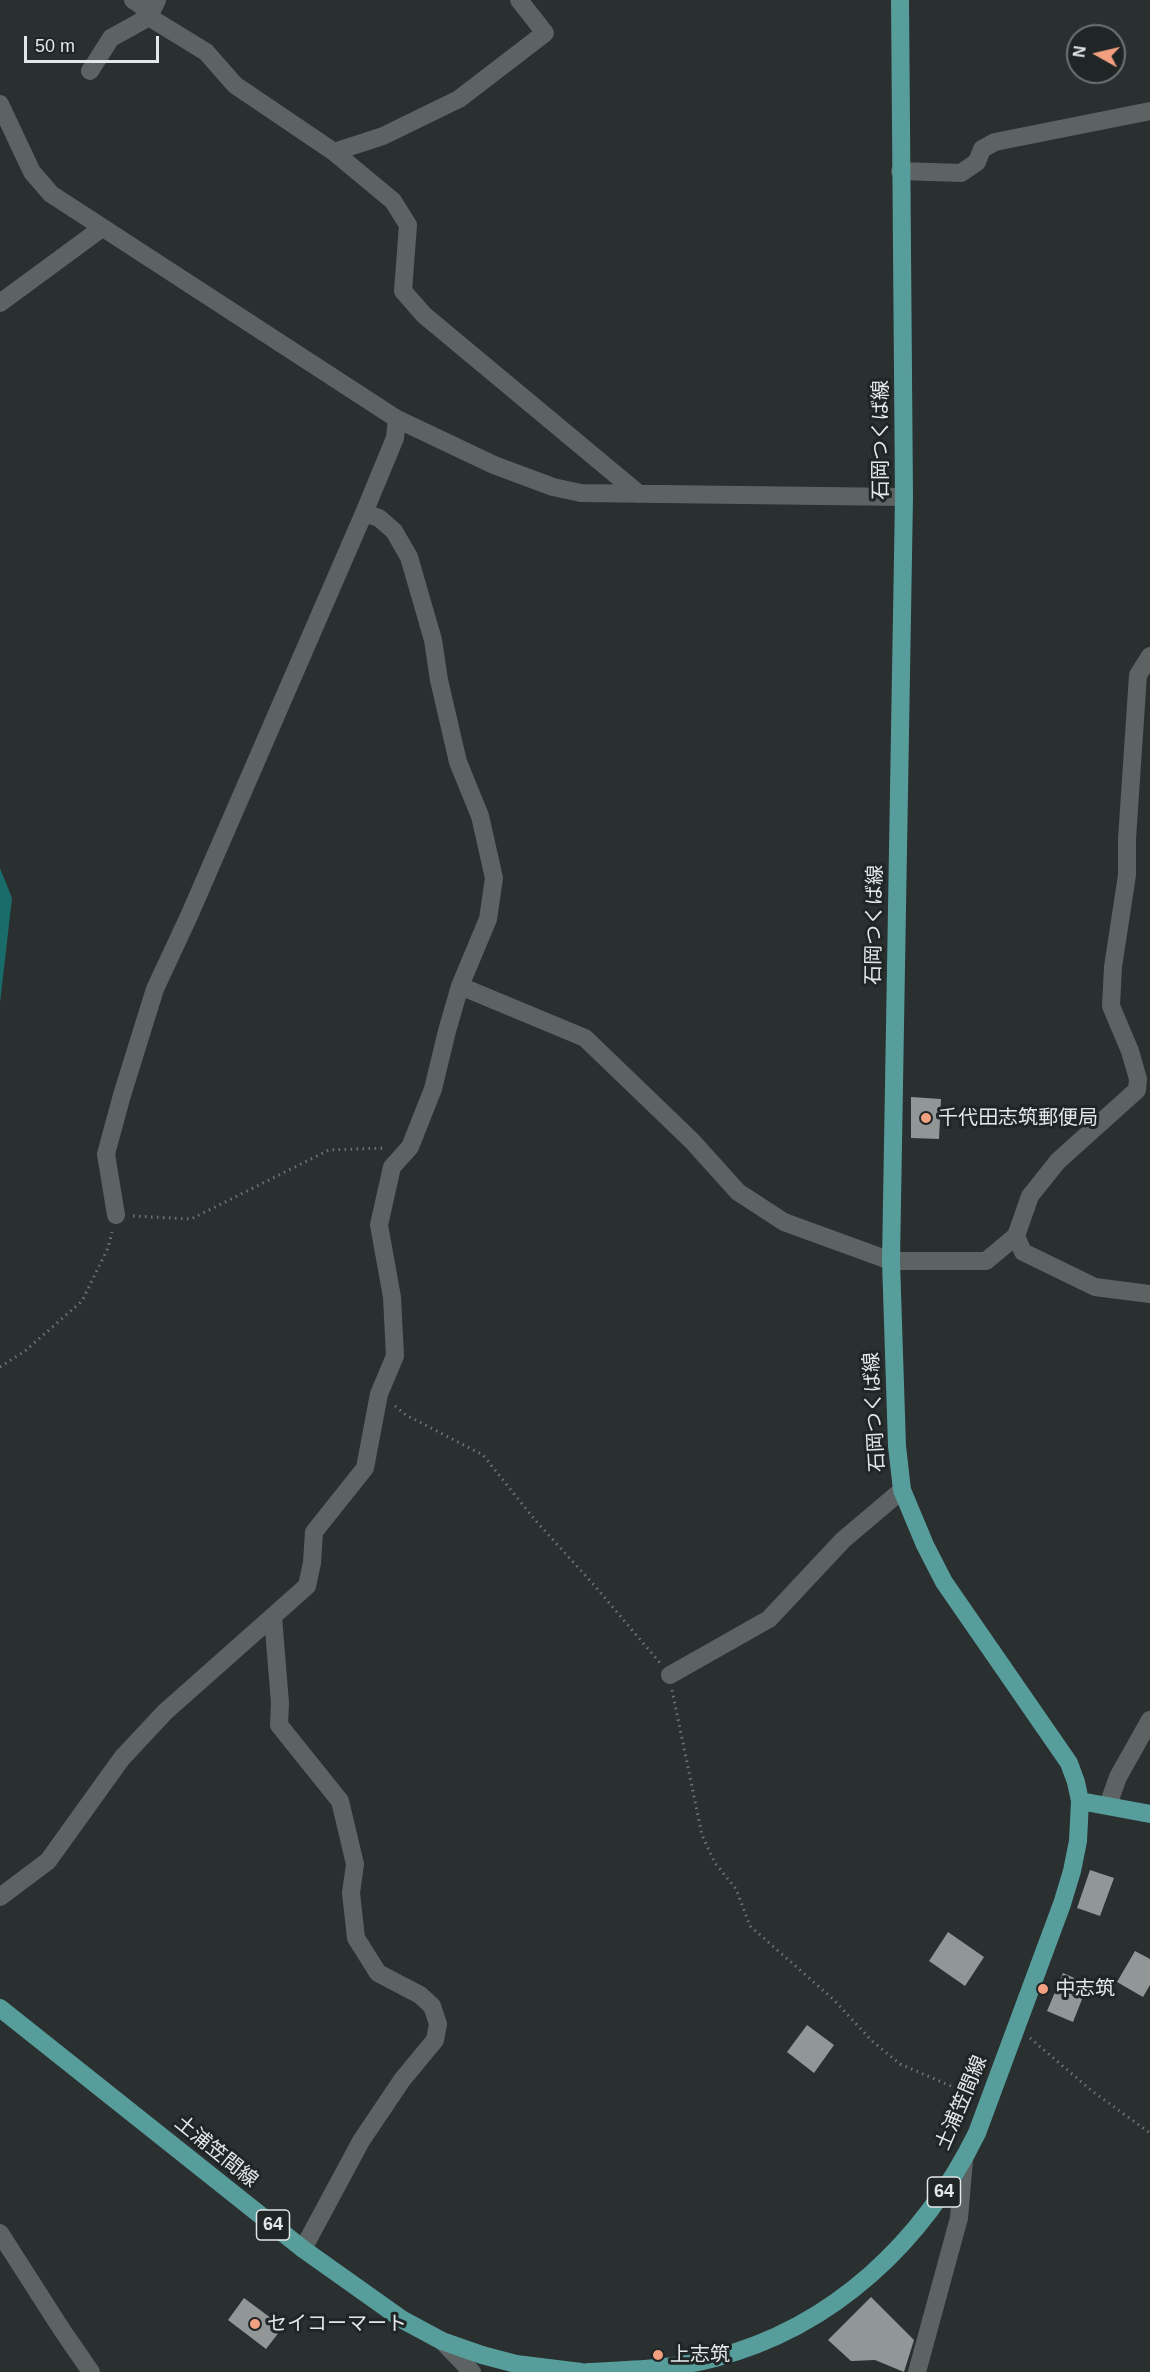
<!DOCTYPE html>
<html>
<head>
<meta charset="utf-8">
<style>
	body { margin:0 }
	#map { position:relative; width:1150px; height:2372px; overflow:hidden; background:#2a2f2f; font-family:Arial,sans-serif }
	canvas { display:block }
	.north { position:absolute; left:1066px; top:24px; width:60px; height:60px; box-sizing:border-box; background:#202525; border:2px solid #6e7373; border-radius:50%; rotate:278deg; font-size:16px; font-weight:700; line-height:24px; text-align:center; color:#e4e7e7 }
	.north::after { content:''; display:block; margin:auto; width:21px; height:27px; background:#f2a07f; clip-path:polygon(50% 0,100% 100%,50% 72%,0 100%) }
	.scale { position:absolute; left:24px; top:36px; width:135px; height:27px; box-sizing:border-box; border:3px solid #e4e7e7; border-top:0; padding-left:8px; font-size:18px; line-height:21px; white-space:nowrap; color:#e4e7e7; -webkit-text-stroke:4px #202525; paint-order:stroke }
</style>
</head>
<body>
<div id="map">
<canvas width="1150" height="2372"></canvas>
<div class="north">N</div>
<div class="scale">50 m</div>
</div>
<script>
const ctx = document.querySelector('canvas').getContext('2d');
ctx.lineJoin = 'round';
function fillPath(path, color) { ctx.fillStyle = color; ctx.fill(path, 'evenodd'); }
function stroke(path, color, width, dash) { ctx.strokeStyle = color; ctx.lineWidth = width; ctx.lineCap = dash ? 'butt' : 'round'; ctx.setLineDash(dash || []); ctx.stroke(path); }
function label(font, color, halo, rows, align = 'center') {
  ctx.font = font + ' Arial,"Noto Sans JP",sans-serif'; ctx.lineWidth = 6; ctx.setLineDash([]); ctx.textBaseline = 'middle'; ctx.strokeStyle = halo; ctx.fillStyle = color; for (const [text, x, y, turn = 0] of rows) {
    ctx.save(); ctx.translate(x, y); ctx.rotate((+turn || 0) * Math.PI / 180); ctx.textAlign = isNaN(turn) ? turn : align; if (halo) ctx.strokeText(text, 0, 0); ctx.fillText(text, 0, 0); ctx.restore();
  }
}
fillPath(new Path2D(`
	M0,868l12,30 -12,105z`), '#1a6c6a');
fillPath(new Path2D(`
	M911,1097l30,2 -2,40 -28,-1z
	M1090,1870l24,8 -14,38 -23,-8z
	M948,1932l36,25 -19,29 -36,-25z
	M1135,1951l15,8v26l-7,12 -26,-15z
	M1063,1973l25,11 -15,38 -26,-11z
	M807,2025l27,20 -20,28 -27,-21z
	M871,2297l43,43 -10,32 -29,-12 -24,1 -23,-21z
	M244,2298l39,29 -17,22 -38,-29z`), '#919796');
stroke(new Path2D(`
	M133,1216l58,3 138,-69 57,-2
	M0,1367l25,-16 57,-50 26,-53 4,-16
	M395,1406l11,9 77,40 52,65 59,65 66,78
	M672,1690l30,145 13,28 21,26 14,37 84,74 38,41 28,23 74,32
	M1030,2038l62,53 58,42`), '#6f7373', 3, [1.5, 4.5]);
stroke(new Path2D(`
	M133,0l8,5 8,12 57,35 29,33 99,67
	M519,0l26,33 -86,66 -76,37 -49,16 59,49 15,24 -5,66 21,24 215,179
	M90,71l21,-33 38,-21 8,-17
	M0,104l32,68 19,22 346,225 97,46 59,22 28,6 323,4
	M900,171l61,2 16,-11 5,-13 13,-7 155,-31
	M0,303l102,-75
	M460,986l125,52 107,103 46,51 46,30 107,39h95l30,-25 14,-40 28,-35 79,-71 1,-11 -8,-28 -19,-45 2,-39 14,-92v-36l11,-164 12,-19
	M116,1215l-10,-61 16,-59 33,-106 34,-73 175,-403 31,-75 2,-19
	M1016,1236l7,16 72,35 55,7
	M273,1617l7,86 -1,22 61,76 15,63 -4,29 5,45 22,35 42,22 12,11 6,18 -3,16 -33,40 -41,61 -58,108
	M670,1675l99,-56 75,-80 58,-49
	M1108,1805l10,-28 32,-57
	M0,1897l48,-36 74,-103 43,-46 142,-126 5,-23 2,-31 51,-64 14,-74 16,-38 -3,-59 -13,-72 13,-58 18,-20 23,-58 14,-58 13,-45 28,-67 6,-41 -14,-62 -22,-54 -19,-82 -6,-40 -24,-83 -15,-26 -15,-13 -15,-5
	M0,2233l62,97 29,42
	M442,2341l30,31
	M917,2372l42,-154 5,-58`), '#5d6262', 18);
stroke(new Path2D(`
	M1080,1801l70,13
	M0,2008l303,241 100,71 39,21 40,14 34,9 65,8
	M588,2372c42,-2 86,-3 127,-14 119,-31 209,-117 262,-225l85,-229 10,-33 6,-30 2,-40 -4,-19 -7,-19 -125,-181 -19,-37 -23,-55 -5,-44 -6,-185 13,-764 -4,-497`), '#579d9c', 18);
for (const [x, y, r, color] of [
	[926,1118,6,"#f2a07f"],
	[1043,1989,6,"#f2a07f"],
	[255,2324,6,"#f2a07f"],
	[658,2355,6,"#f2a07f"]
]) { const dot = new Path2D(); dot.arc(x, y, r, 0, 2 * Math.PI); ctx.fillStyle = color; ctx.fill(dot); stroke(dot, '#202525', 2); }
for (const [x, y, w] of [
	[944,2192,33],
	[273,2225,33]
]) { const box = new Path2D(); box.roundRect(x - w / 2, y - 15, w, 30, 4.5); ctx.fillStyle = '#202525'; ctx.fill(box); stroke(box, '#e4e7e7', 1.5); }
label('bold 18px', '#e4e7e7', null, [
	["64",944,2192],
	["64",273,2225]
]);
label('20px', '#e4e7e7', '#202525', [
	["石岡つくば線",881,440,-90],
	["石岡つくば線",875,925,-89],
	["石岡つくば線",875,1412,-93],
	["土浦笠間線",962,2103,-67],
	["土浦笠間線",216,2152,39]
]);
label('20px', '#e4e7e7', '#202525', [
	["千代田志筑郵便局",938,1118],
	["中志筑",1055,1989],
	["セイコーマート",267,2324],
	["上志筑",670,2355]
], 'left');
</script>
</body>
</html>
